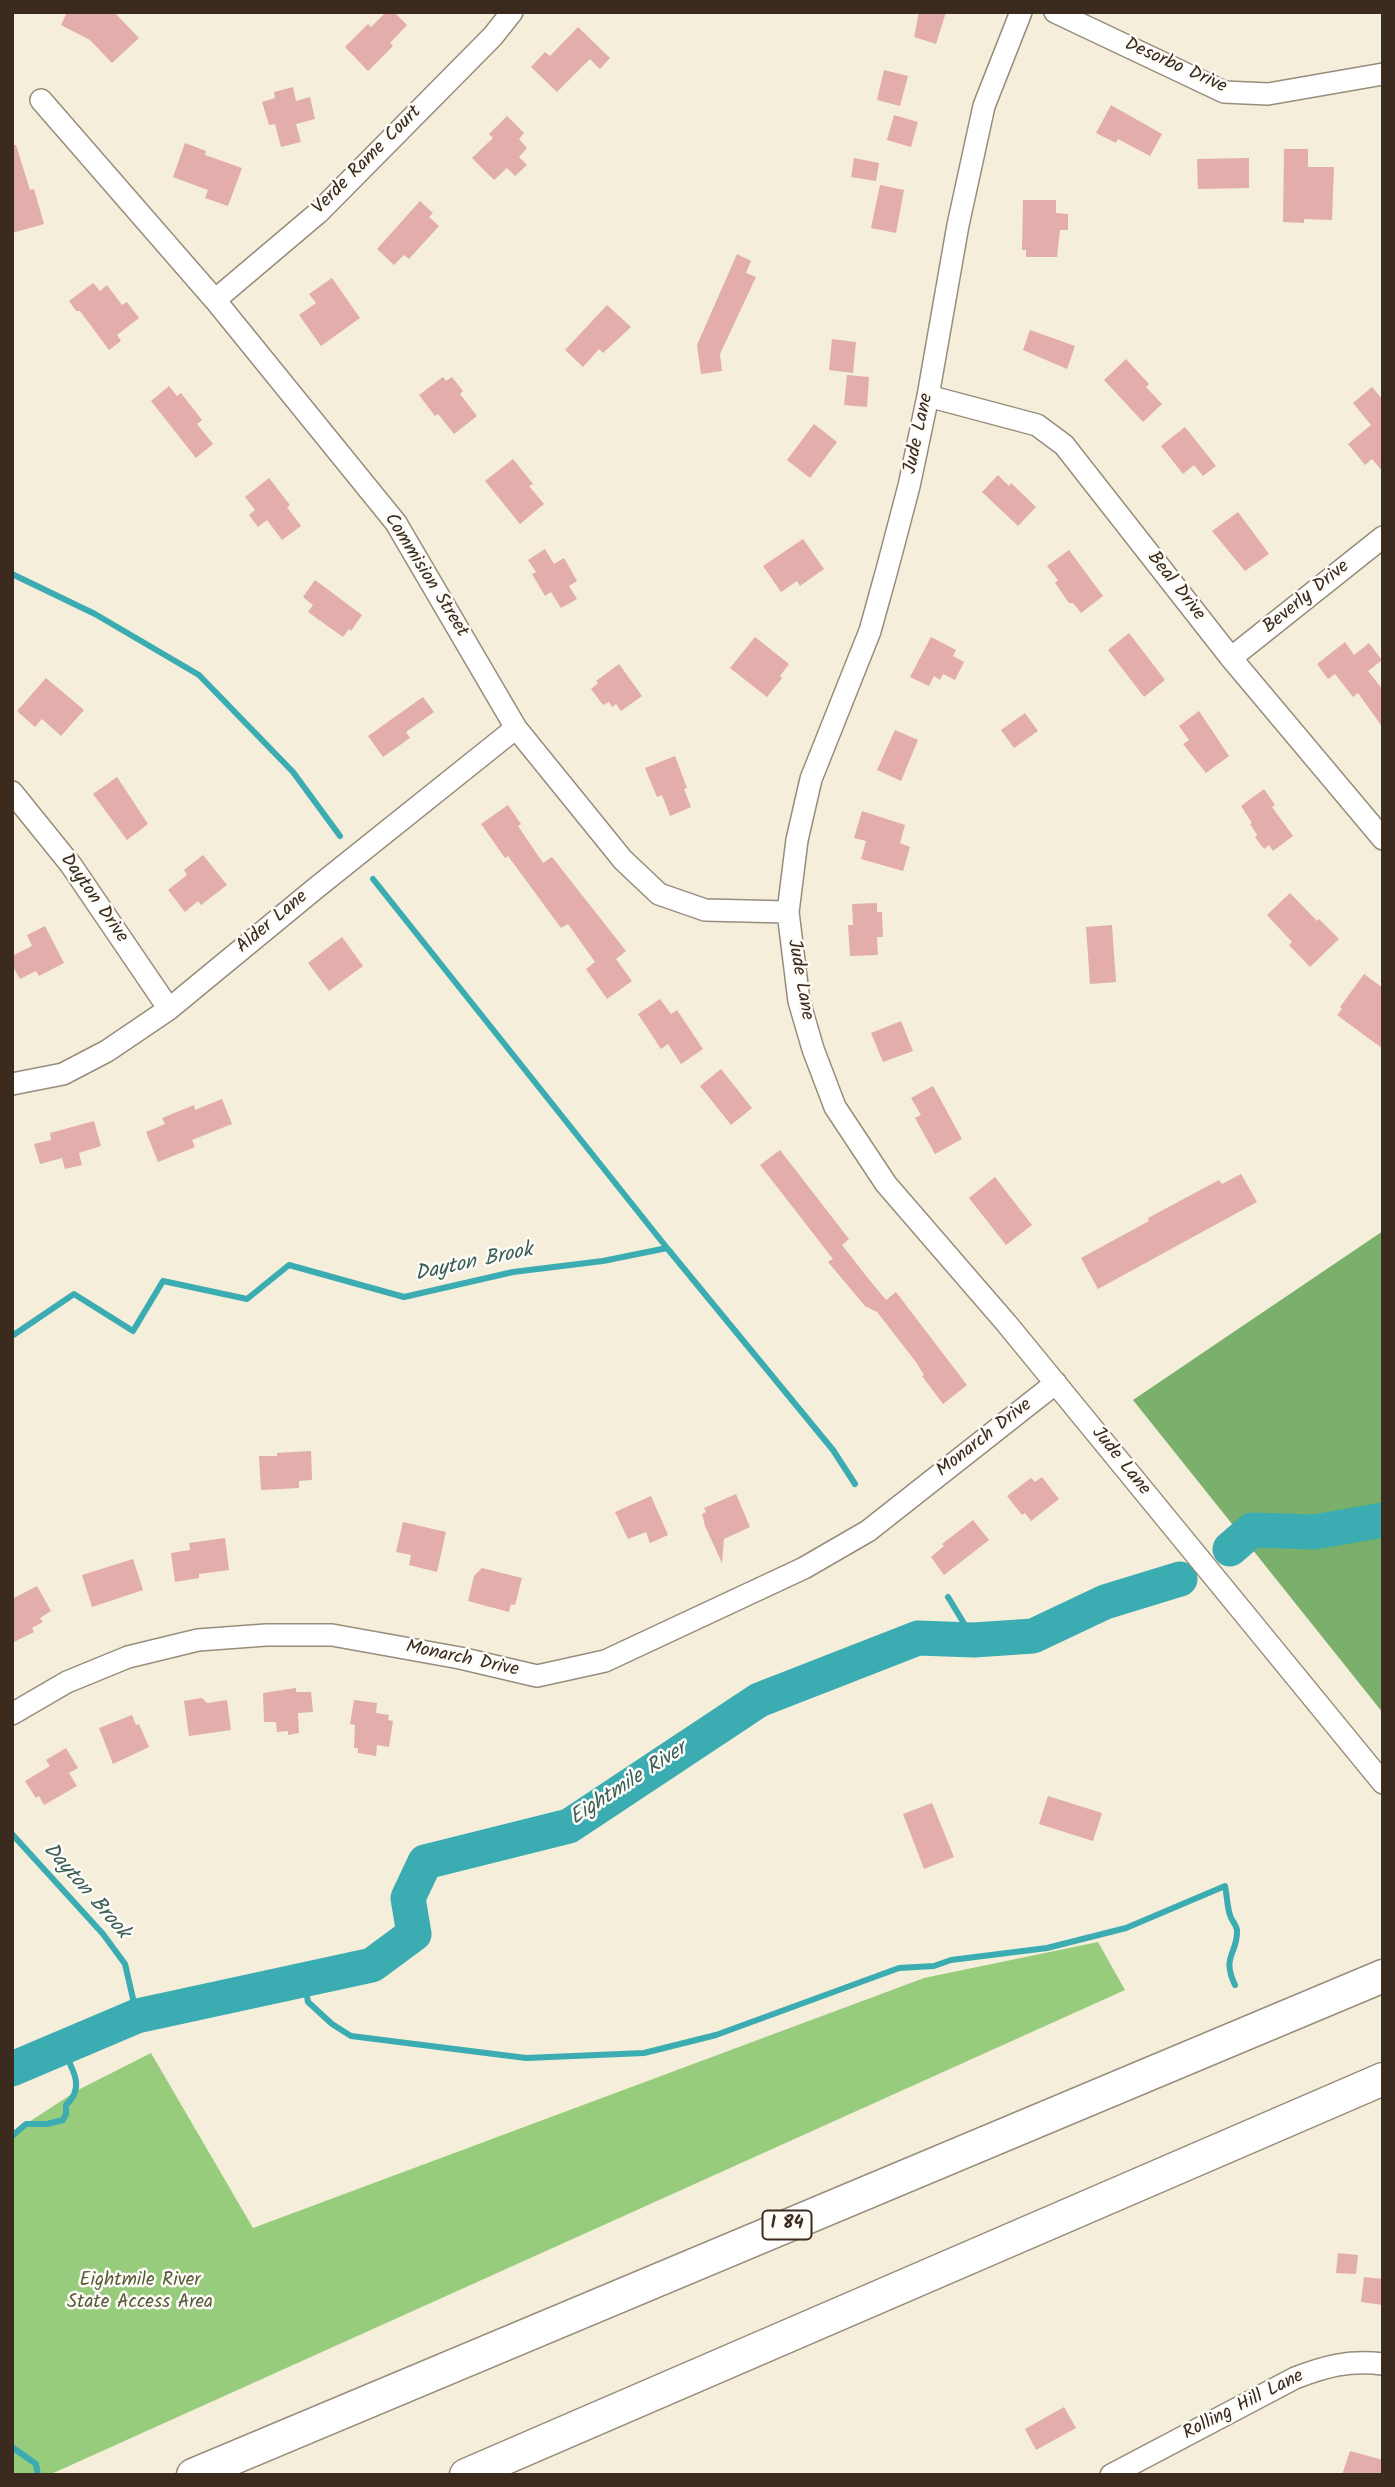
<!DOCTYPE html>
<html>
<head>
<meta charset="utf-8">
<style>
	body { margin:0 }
	#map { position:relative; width:1395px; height:2487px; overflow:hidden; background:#f5eeda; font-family:Kalam,sans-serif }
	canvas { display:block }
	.frame { position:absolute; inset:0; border:14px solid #3b2a1e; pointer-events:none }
</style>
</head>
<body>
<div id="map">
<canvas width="1395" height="2487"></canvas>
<div class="frame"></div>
</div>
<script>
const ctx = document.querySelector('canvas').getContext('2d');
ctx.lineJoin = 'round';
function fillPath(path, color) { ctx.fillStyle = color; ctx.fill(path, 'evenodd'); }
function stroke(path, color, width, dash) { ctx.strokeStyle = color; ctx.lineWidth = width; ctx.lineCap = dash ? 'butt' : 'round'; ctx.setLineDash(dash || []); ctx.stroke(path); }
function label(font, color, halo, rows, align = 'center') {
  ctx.font = font + ' Kalam,sans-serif'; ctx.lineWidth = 5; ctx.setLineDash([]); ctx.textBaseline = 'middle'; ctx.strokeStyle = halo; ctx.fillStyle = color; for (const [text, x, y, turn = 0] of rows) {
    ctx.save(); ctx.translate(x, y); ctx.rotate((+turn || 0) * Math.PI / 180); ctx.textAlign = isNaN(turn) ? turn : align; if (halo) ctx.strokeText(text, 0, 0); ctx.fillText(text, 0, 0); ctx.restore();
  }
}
fillPath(new Path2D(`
	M1098,1942l27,48 -1076,485h-37v-342l66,-43 73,-37 102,175 671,-250z`), '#98cc7d');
fillPath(new Path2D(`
	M1383,1231v482l-250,-313z`), '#7ab06c');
stroke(new Path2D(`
	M12,574l83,40 104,61 94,97 47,64
	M373,879l294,369
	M12,1336l62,-42 59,37 30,-50 84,18 42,-34 115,32 109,-25 90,-11 64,-13 166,202 22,34
	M948,1597l26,43
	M12,1834l91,100 22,30 12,52
	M304,1980l4,22 24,22 19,12 175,22 118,-5 72,-18 183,-67 35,-2 17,-6 96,-12 79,-20 99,-42c2,9 2,20 5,29 1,5 6,9 7,15 1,24 -16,26 -2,55
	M12,2136l14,-12h21l16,-4 3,-6v-9c20,-18 6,-37 -4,-57
	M12,2447l24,17 2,11`), '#3aacb2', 6);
stroke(new Path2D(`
	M1230,1549l22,-19 62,2 69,-12
	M12,2069l125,-53 235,-51 42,-31 -6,-36 17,-36 144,-36 190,-126 159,-62 56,2 59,-4 72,-34 75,-23`), '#3aacb2', 35);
fillPath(new Path2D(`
	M67,12h47l25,26 -27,25 -22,-23 -29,-15z
	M386,12h8l13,13 -17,18 3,3 -25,25 -23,-24 23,-23 3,3z
	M919,12h27l-10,32 -22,-7z
	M578,27l32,31 -10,11 -10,-10 -33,33 -26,-25 14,-15 5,4z
	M884,70l24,6 -8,30 -23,-6z
	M293,87l3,14 14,-4 5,22 -19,5 5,18 -20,5 -6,-23 -6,1 -7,-23 13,-4 -1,-6z
	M1111,105l51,29 -12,22 -32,-17 -2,4 -20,-10z
	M894,115l24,7 -7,25 -24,-7z
	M507,116l17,17 -5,6 8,9 -8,9 8,8 -12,11 -8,-8 -13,12 -22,-22 21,-20 -4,-4z
	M185,143l21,8 -1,4 37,13 -14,38 -23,-8 3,-8 -35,-13z
	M12,145h4l14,45 4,-1 10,35 -32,9z
	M1284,149h24v18h26l-2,53 -28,-1v4l-21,-1z
	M854,158l25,5 -3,18 -25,-4z
	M1249,158v30l-51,1 -1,-30z
	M880,185l24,5 -8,43 -25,-5z
	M1023,200h33v13l12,1v16h-8l-3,27h-31v-7h-4z
	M420,201l13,12 -4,4 10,9 -30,33 -5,-4 -10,10 -17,-16z
	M737,254l14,7 -5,12 10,4 -36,77 2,17 -21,3 -4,-29z
	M332,278l28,40 -39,28 -22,-31 17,-12 -7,-9z
	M93,283l7,8 7,-6 15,20 5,-3 12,16 -22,17 4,6 -12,9 -29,-39h-4l-7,-10z
	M607,305l24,22 -28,26 -4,-4 -16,18 -18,-17z
	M1030,330l45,16 -8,23 -44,-19z
	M832,339l24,3 -3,31 -24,-3z
	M1126,359l23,25 -3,3 16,17 -19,18 -39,-42z
	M847,375l22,2 -2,30 -23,-2z
	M443,377l3,4 6,-4 11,14 -3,3 17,22 -23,18 -16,-20 -3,2 -16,-21z
	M169,386l8,10 4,-3 21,27 -5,4 16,20 -17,14 -45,-57z
	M1372,387l11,13v72l-11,-13 -7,6 -17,-21 23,-19 -18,-22z
	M814,424l23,18 -27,36 -23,-18z
	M1185,427l31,39 -13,10 -9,-11 -11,9 -22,-28z
	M513,459l20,25 -4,2 15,18 -24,20 -35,-43z
	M998,475l11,11 2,-3 25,24 -18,19 -36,-34z
	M269,478l21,27 -3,2 14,19 -19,14 -15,-20 -9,7 -9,-12 6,-5 -10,-13z
	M1238,512l31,42 -24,17 -33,-40z
	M803,539l21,30 -24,17 -3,-5 -16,11 -18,-26z
	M545,549l9,15 10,-6 13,23 -8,5 8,13 -16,9 -10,-16 -6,4 -13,-22 4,-2 -8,-12z
	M1069,550l34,46 -22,17 -8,-10h-4l-14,-20 3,-3 -11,-14z
	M315,580l47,35 -11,16 -2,-2 -6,8 -35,-25 5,-7 -10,-8z
	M1129,633l36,47 -21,17 -36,-47z
	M755,637l34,27 -9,12 2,2 -15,19 -37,-29z
	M931,637l25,13 -3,6 11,6 -9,18 -12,-6 -3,6 -6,-4 -5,10 -19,-9z
	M1345,642l9,13 15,-12 13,17 -14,11 15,19v38l-25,-35 -5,4 -18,-23 -7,5 -11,-15z
	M619,664l23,32 -21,15 -5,-7 -4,3 -3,-5 -6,3 -12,-16 7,-6 -2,-2z
	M46,678l38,32 -23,26 -19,-17 -7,8 -18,-16z
	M423,697l11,15 -28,20 4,6 -27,19 -15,-21z
	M1199,711l30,45 -23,17 -23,-29 6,-4 -10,-14z
	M1025,713l13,18 -24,17 -13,-18z
	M895,730l23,10 -17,41 -24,-11z
	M675,756l12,32 -3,1 7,18 -21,9 -8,-21 -5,2 -12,-29z
	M117,777l31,47 -21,16 -34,-46z
	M1264,789l11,16 -3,2 21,29 -20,15 -4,-6 -5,4 -9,-12 2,-2 -7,-11 2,-1 -11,-17z
	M508,805l13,19 -3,2 25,37 9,-6 74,94 -10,8 16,22 -25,18 -21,-30 9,-7 -27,-38 -7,4 -53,-72 -3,2 -24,-34z
	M862,811l43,14 -5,18 10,4 -7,24 -42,-12 5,-18 -12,-3z
	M203,855l24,30 -26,20 -3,-4 -13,11 -17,-22 19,-15 -3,-5z
	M1290,893l27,28 2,-2 20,20 -29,28 -21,-22 3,-3 -25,-27z
	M877,903v9h5l1,25h-6l1,18 -28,1 -2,-31h5l-1,-21z
	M1112,925l4,57 -26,2 -4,-57z
	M45,926l19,37 -25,13 -3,-5 -16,8 -8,-14v-9l20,-10 -5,-11z
	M342,937l21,29 -34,25 -21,-28z
	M1364,974l19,14v61l-46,-34 5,-6 -2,-2z
	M660,999l11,15 6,-4 26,39 -22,15 -13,-20 -7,5 -23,-35z
	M901,1021l12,30 -30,11 -12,-29z
	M721,1069l31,39 -21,17 -31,-39z
	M933,1086l29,53 -27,15 -20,-36 6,-3 -10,-17z
	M222,1099l10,25 -40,16 3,7 -37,15 -12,-30 19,-8 -3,-6 32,-13 1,5z
	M94,1121l7,25 -22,7 3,12 -17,4 -3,-11 -22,6 -6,-20 17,-4 -1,-7z
	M780,1150l69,89 -7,6 25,32 19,23 10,-8 71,93 -24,19 -21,-28 2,-1 -8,-13 -39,-50 -12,-6 -37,-44 5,-3 -73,-94z
	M1241,1174l16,28 -159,87 -17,-31 68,-37 -1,-3 71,-38 3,4z
	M995,1177l37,48 -26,20 -37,-47z
	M311,1451l1,29 -13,1v7l-38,2 -2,-34h18v-3z
	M1042,1477l17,22 -28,22 -6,-8 -3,2 -15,-19 24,-18 4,4z
	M736,1494l14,33 -26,12 -2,24 -17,-37 -3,-12 4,-2 -2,-4z
	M651,1496l17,39 -18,8 -4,-11 -18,7 -13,-27z
	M973,1520l16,20 -45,35 -13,-18 13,-11 -2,-2z
	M403,1522l43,10 -9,40 -28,-7 2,-10 -15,-3z
	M225,1538l4,32 -30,4v4l-24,4 -4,-29 19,-3 -1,-7z
	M133,1559l10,31 -51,17 -10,-32z
	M482,1568l40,10 -7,27 -4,-1 -2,8 -41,-11 6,-25z
	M37,1586l14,25 -11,7 3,4 -11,6 2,4 -22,11v-44z
	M296,1688v4h15l2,20 -15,1 1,20 -11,2v-4l-11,1 -1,-10h-12l-1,-29z
	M202,1698l5,5 20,-3 4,30 -42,6 -5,-35z
	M354,1700l23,3 -1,10 13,2 -1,5 5,1 -4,26 -12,-2 -1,11 -18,-3v-5h-4l1,-23 -5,-1z
	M132,1715l4,10 3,-1 10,23 -36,17 -14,-36z
	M66,1748l12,20 -9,5 8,13 -33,19 -5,-9 -3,2 -11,-17 25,-15 -4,-6z
	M1048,1796l54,17 -9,28 -54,-17z
	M932,1803l22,54 -30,12 -21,-55z
	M1338,2253l20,2 -2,19 -20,-1z
	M1364,2277l19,2v26l-22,-3z
	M1064,2407l12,21 -40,22 -11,-21z
	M1350,2451l33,9v15h-41z`), '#e2adab');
const minor = new Path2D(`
	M1021,12l-37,94 -26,119 -30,171 -19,90 -21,80 -18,65 -59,148 -14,61 -9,72 11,89 14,48 22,58 51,77 121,140 376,459
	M1055,12l169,80 44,2 115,-20
	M41,100l174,200 181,223 120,205 107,132 36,34 46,16 83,2
	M215,300l104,-88 174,-176 19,-24
	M928,396l109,29 27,20 167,213 152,181
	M1231,658l152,-121
	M12,792l59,73 98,144
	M12,1084l51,-10 44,-23 62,-42 147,-121 200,-160
	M12,1714l55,-32 61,-25 70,-17 68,-5h66l128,23 77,18 68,-15 199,-93 64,-37 188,-148
	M1111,2475l184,-97c31,-12 54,-18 88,-14`);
const highway = new Path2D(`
	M193,2475l1190,-499
	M466,2475l917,-396`);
stroke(minor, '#988c7c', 24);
stroke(highway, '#988c7c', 35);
stroke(minor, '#fff', 21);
stroke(highway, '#fff', 32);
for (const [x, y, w] of [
	[787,2225,49]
]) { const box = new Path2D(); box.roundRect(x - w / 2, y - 14.5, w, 29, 5); ctx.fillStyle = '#fdfcf7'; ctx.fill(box); stroke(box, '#3b2a1e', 2); }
label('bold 18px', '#3b2a1e', null, [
	["I 84",787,2225]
]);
label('19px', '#3b2a1e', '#fdfcf7', [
	["Desorbo Drive",1175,67,24],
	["Verde Rame Court",368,161,-45],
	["Jude Lane",920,434,-78],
	["Commision Street",425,576,58],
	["Beal Drive",1175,587,52],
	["Beverly Drive",1307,598,-39],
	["Dayton Drive",93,899,55],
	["Alder Lane",273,923,-40],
	["Jude Lane",799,980,80],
	["Monarch Drive",985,1439,-38],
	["Jude Lane",1120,1462,51],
	["Monarch Drive",462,1660,12],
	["Rolling Hill Lane",1244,2406,-27]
]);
label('19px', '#575b3a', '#fdfcf7', [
	["Eightmile River",140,2282],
	["State Access Area",140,2304]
]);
label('italic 21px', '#3b5e59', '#fdfcf7', [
	["Dayton Brook",474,1264,-12],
	["Eightmile River",629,1785,-33],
	["Dayton Brook",85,1892,49]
]);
</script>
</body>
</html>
